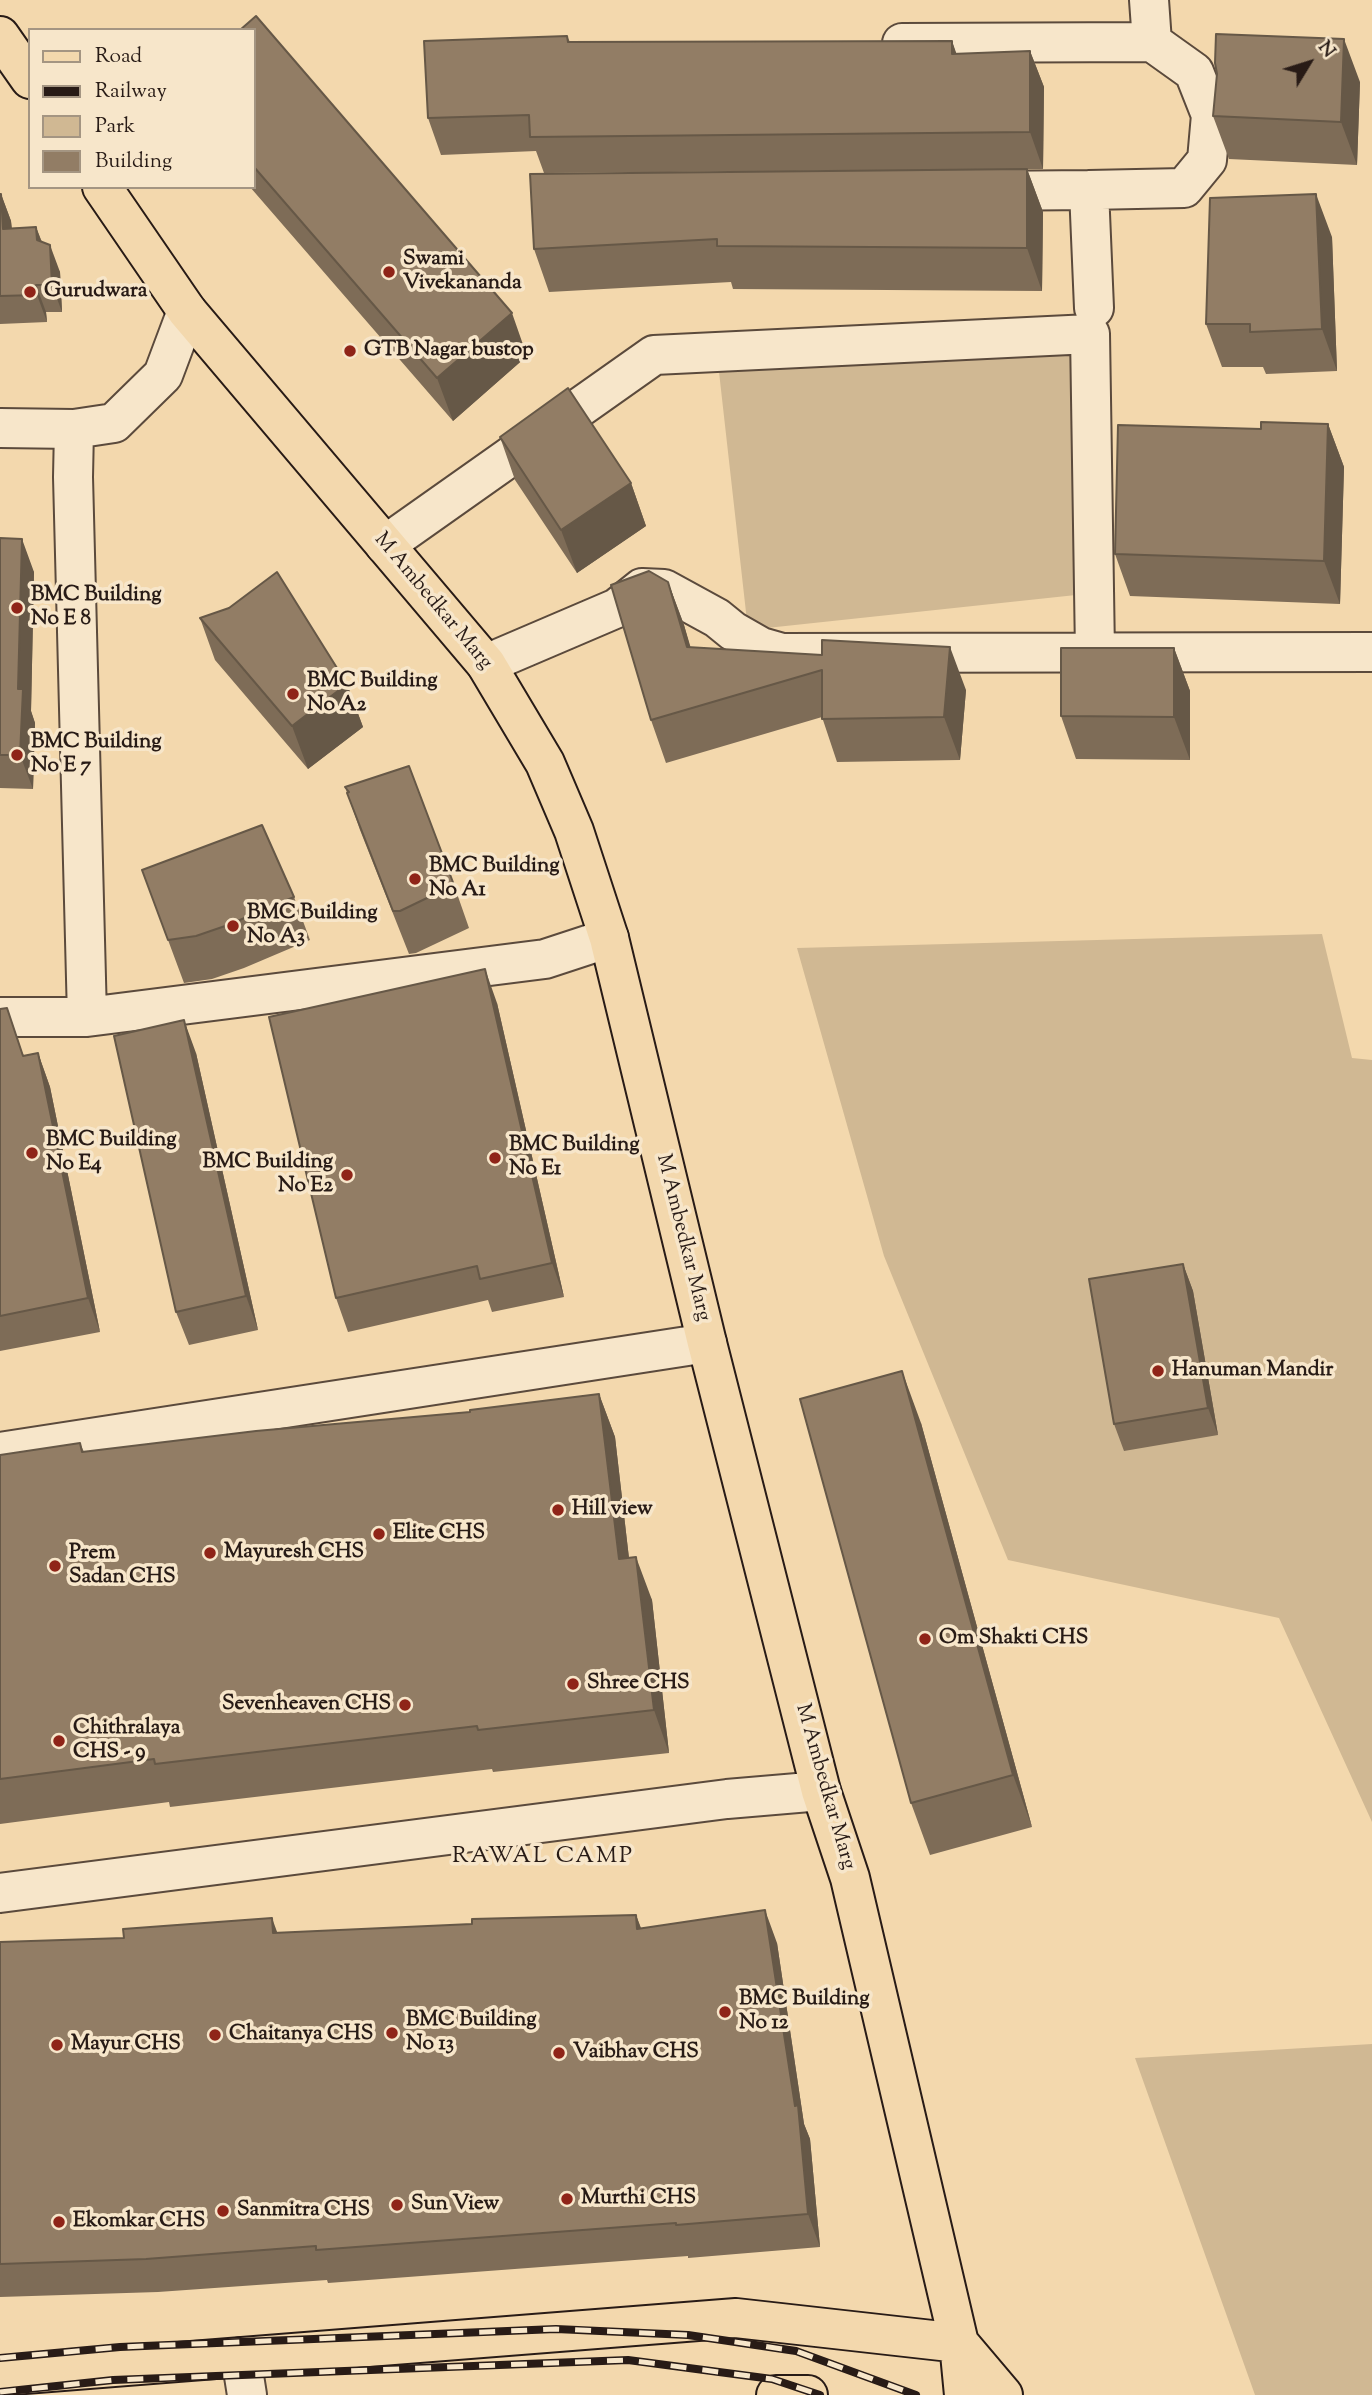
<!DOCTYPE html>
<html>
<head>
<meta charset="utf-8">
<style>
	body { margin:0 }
	#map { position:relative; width:1372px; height:2395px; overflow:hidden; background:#f3d8ad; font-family:"Sorts Mill Goudy",serif }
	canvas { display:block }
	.legend { position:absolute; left:28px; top:28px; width:228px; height:161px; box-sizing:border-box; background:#f7e6ca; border:2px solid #a49582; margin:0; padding:9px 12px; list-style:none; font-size:21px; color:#281b16 }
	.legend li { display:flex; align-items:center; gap:14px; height:35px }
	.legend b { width:35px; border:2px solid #a49582 }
	.north { position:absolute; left:1274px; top:28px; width:70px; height:70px; -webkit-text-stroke:5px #f7e6ca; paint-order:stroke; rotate:52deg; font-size:19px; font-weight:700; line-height:28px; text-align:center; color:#281b16 }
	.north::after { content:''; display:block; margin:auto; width:24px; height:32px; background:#281b16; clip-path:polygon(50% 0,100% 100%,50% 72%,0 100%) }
</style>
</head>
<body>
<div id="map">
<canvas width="1372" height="2395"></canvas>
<ul class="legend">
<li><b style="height:9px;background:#f3d8ad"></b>Road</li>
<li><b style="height:9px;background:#281b16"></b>Railway</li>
<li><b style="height:19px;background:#d0b893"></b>Park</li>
<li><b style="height:19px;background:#927d65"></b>Building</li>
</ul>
<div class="north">N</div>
</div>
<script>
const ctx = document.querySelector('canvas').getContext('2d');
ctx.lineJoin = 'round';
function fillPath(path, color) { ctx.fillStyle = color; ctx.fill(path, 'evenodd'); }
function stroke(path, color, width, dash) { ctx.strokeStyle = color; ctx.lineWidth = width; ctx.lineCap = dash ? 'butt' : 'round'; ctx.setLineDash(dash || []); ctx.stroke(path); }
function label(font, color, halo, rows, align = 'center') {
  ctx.font = font + ' "Sorts Mill Goudy",serif'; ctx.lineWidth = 7; ctx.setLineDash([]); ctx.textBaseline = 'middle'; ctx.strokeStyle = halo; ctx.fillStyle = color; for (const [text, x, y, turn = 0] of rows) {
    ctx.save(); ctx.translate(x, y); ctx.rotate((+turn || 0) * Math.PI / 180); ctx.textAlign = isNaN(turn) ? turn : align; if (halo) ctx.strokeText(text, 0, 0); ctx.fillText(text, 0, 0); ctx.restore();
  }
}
fillPath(new Path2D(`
	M1075,326l29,266 -356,38 -30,-267z
	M1322,934l30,124 20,2v762l-93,-204 -271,-58 -124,-304 -87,-308z
	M1372,2044v351h-117l-120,-337z`), '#d0b893');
const minor = new Path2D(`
	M902,43l250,-1
	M1089,190l95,-2 23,-28 4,-45 -17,-43 -42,-30 -3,-42
	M981,191l108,-1 5,118
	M0,428l74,1 40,-6 49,-48 24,-64
	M74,429l-1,48 14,540
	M385,545l269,-190 436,-21 5,319
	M486,664l131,-56 25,-20 22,1 53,29 16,13 28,16 21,6 590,-1
	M0,1017h87l458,-58 64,-21
	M0,1452l707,-109
	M0,1893l727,-94 94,-8
	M241,2357l6,38`);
const major = new Path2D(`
	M0,36l30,43
	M102,187l85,124 299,353 59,99 29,68 35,107 98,405 114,448 29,87 109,465 5,52
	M0,2376l736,-58 223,25 44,52
	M776,2395h32`);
stroke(minor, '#5b4a3c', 42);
stroke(major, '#281b16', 42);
stroke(minor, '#f7e6ca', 38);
stroke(major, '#f3d8ad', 38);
const rail = new Path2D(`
	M0,2358l120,-11 436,-18 132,6 108,16 120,44
	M0,2392l113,-12 515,-20 144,19 48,16`);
stroke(rail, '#281b16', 8);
stroke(rail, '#f7e6ca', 5, [16]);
fillPath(new Path2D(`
	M254,30l273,326 -74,65 -203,-234h4z
	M567,36l3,6 382,-1 4,13 74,-3 14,36 -1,82 -499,4 -8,-22 -95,4 -13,-37z
	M1217,74l143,8 -3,83 -128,-6 -16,-43z
	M1027,169l16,43 -1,79 -309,-2 -2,-7 -182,10 -15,-43z
	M0,194h1l10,27 1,7 24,-1 6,15 18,30 2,40h-16l1,10 -47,2z
	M1332,237l5,134 -71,3 -3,-7h-41l-16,-43z
	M1328,424l16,43 -4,137 -210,-8 -15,-42z
	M500,437l131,46 15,43 -69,47 -62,-93z
	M0,538l34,34 -3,139 4,12 -2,66 -33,-1z
	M668,582l16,43 6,22 276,43 -6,70 -123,2 -15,-45 -156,46 -15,-43z
	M200,618l147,66 16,43 -55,42 -93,-109z
	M1174,648l16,43v69l-114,-1 -15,-43z
	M345,787l109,98 15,43 -53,25 -7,1 -49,-124z
	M142,870l152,27 16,43 -66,28 -32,11 -28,4z
	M497,1003l67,294 -72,15 -4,-12 -140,32 -12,-34z
	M0,1009l24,47 14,-3 12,34 50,245 -100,19z
	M196,1053l62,277 -69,15 -13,-33z
	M1183,1264l10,27 25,144 -94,16 -10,-27z
	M599,1394l16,43 14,121 23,42 17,153 -176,19 -1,-3 -322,38 -1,-5 -169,22v-369l80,-12 4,9 386,-40z
	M921,1423l111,404 -102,28 -19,-52z
	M636,1915l5,13 136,15 27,181 6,15 10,108 -132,11v-2l-360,27 -1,-3 -169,12 -158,5v-355l277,-9 195,-9z`), '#7e6c57');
fillPath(new Path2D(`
	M1344,39l16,43 -3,83 -16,-43z
	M952,41l13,37 -13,-24z
	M1030,51l14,36 -1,82 -13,-37z
	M1027,169l16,43 -1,79 -15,-43z
	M1,194l10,27 2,35 -10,-27z
	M1316,194l16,43 5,134 -15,-42z
	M36,227l10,27 -9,-14z
	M50,245l10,27 2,40 -10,-27z
	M36,285l10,27 1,10 -10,-27z
	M512,313l15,43 -74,65 -16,-43z
	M1328,424l16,43 -4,137 -16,-43z
	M631,483l15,43 -69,47 -16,-43z
	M22,539l12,33 -3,139 4,12 -2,66 -13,-34 -2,-66z
	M668,582l16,43 19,64 -16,-42z
	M950,647l16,43 -6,70 -16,-43z
	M1174,648l16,43v69l-16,-43z
	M347,684l16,43 -55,42 -16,-43z
	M485,969l12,34 67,294 -12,-34z
	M184,1020l12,33 62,277 -12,-34z
	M38,1053l12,34 50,245 -12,-34z
	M1183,1264l10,27 25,144 -10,-27z
	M902,1371l19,52 111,404 -19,-52z
	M599,1394l16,43 19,165 -15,-43z
	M636,1557l16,43 17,153 -15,-43z
	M765,1910l12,33 27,181 6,15 10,108 -12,-33 -13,-108z
	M636,1915l12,33 -11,-19z
	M272,1918l12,33 -11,-18z`), '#665847');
const building = new Path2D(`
	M256,16l256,297 -75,65 -183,-211v-137h-14z
	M1216,34l128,5 -3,83 -128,-6 4,-42 -2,-11z
	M567,36l1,6 384,-1v13l78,-3v81l-500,5 -1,-22 -101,3 -4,-77z
	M1027,169v79l-310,-2v-7l-183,10 -4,-75z
	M0,194h1l2,35 33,-2 1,13 13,5 2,40h-16l1,10 -37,1z
	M1316,194l6,135 -72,3v-8h-44l4,-126z
	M568,388l63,95 -70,47 -61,-93z
	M1261,422l67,2 -4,137 -209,-7 3,-129 143,4z
	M0,538l22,1 -4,150h5l-3,66h-20z
	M649,571l19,11 19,65 135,8v-15l128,7 -6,70 -122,2v-49l-171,50 -40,-135z
	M277,572l70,112 -55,42 -92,-108 29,-10z
	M1061,648h113v69l-113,-1z
	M409,766l45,119 -54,26h-7l-46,-118 2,-1 -4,-5z
	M262,825l32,72 -66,28 -32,11 -28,4 -26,-70z
	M485,969l67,294 -72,16 -3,-13 -141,32 -67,-281z
	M7,1008l16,48 15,-3 50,245 -88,18v-307z
	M184,1020l62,276 -70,16 -62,-276z
	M1183,1264l25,144 -94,16 -25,-145z
	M902,1371l111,404 -102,28 -111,-404z
	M599,1394l20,165 17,-2 18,153 -176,20 -1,-4 -322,38 -1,-5 -154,20v-324l80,-12 2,9 174,-21 214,-19v-2z
	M765,1910l30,196 3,-1 10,109 -132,11v-2l-360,27v-4l-170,13 -146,5v-322l124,-4 -1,-9 149,-11 1,15 199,-9v-5l164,-4 1,14z`);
fillPath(building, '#927d65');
stroke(building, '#665847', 2);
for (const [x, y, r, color] of [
	[389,272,7,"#8f2418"],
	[30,292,7,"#8f2418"],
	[350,351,7,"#8f2418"],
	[17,608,7,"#8f2418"],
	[293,694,7,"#8f2418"],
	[17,755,7,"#8f2418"],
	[415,879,7,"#8f2418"],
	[233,926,7,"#8f2418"],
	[32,1153,7,"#8f2418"],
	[495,1158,7,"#8f2418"],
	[347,1175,7,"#8f2418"],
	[1158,1371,7,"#8f2418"],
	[558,1510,7,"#8f2418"],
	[379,1534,7,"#8f2418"],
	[210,1553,7,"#8f2418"],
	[55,1566,7,"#8f2418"],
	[925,1639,7,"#8f2418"],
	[573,1684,7,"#8f2418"],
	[405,1705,7,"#8f2418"],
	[59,1741,7,"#8f2418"],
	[725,2012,7,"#8f2418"],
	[392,2033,7,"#8f2418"],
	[215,2035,7,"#8f2418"],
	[57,2045,7,"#8f2418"],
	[559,2053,7,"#8f2418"],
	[567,2199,7,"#8f2418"],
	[397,2205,7,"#8f2418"],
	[223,2211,7,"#8f2418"],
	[59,2222,7,"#8f2418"]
]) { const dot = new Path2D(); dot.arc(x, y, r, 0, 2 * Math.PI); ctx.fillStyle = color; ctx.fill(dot); stroke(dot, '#f7e6ca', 2.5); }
label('bold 21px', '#281b16', '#f7e6ca', [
	["Swami",403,260],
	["Vivekananda",403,284],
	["Gurudwara",44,292],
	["GTB Nagar bustop",364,351],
	["BMC Building",31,596],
	["No E 8",31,620],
	["BMC Building",307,682],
	["No A2",307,706],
	["BMC Building",31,743],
	["No E 7",31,767],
	["BMC Building",429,867],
	["No A1",429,891],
	["BMC Building",247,914],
	["No A3",247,938],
	["BMC Building",46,1141],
	["No E4",46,1165],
	["BMC Building",509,1146],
	["No E1",509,1170],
	["BMC Building",333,1163,"right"],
	["No E2",333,1187,"right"],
	["Hanuman Mandir",1172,1371],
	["Hill view",572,1510],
	["Elite CHS",393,1534],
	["Mayuresh CHS",224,1553],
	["Prem",69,1554],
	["Sadan CHS",69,1578],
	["Om Shakti CHS",939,1639],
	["Shree CHS",587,1684],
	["Sevenheaven CHS",391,1705,"right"],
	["Chithralaya",73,1729],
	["CHS - 9",73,1753],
	["BMC Building",739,2000],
	["No 12",739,2024],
	["BMC Building",406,2021],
	["No 13",406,2045],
	["Chaitanya CHS",229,2035],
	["Mayur CHS",71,2045],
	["Vaibhav CHS",573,2053],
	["Murthi CHS",581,2199],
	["Sun View",411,2205],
	["Sanmitra CHS",237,2211],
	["Ekomkar CHS",73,2222]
], 'left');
label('21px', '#281b16', '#f7e6ca', [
	["M Ambedkar Marg",432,602,50],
	["M Ambedkar Marg",682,1238,76],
	["M Ambedkar Marg",824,1787,74]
]);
ctx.letterSpacing = '2px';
label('23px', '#281b16', '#f7e6ca', [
	["RAWAL CAMP",543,1858]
]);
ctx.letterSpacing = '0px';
</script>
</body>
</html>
